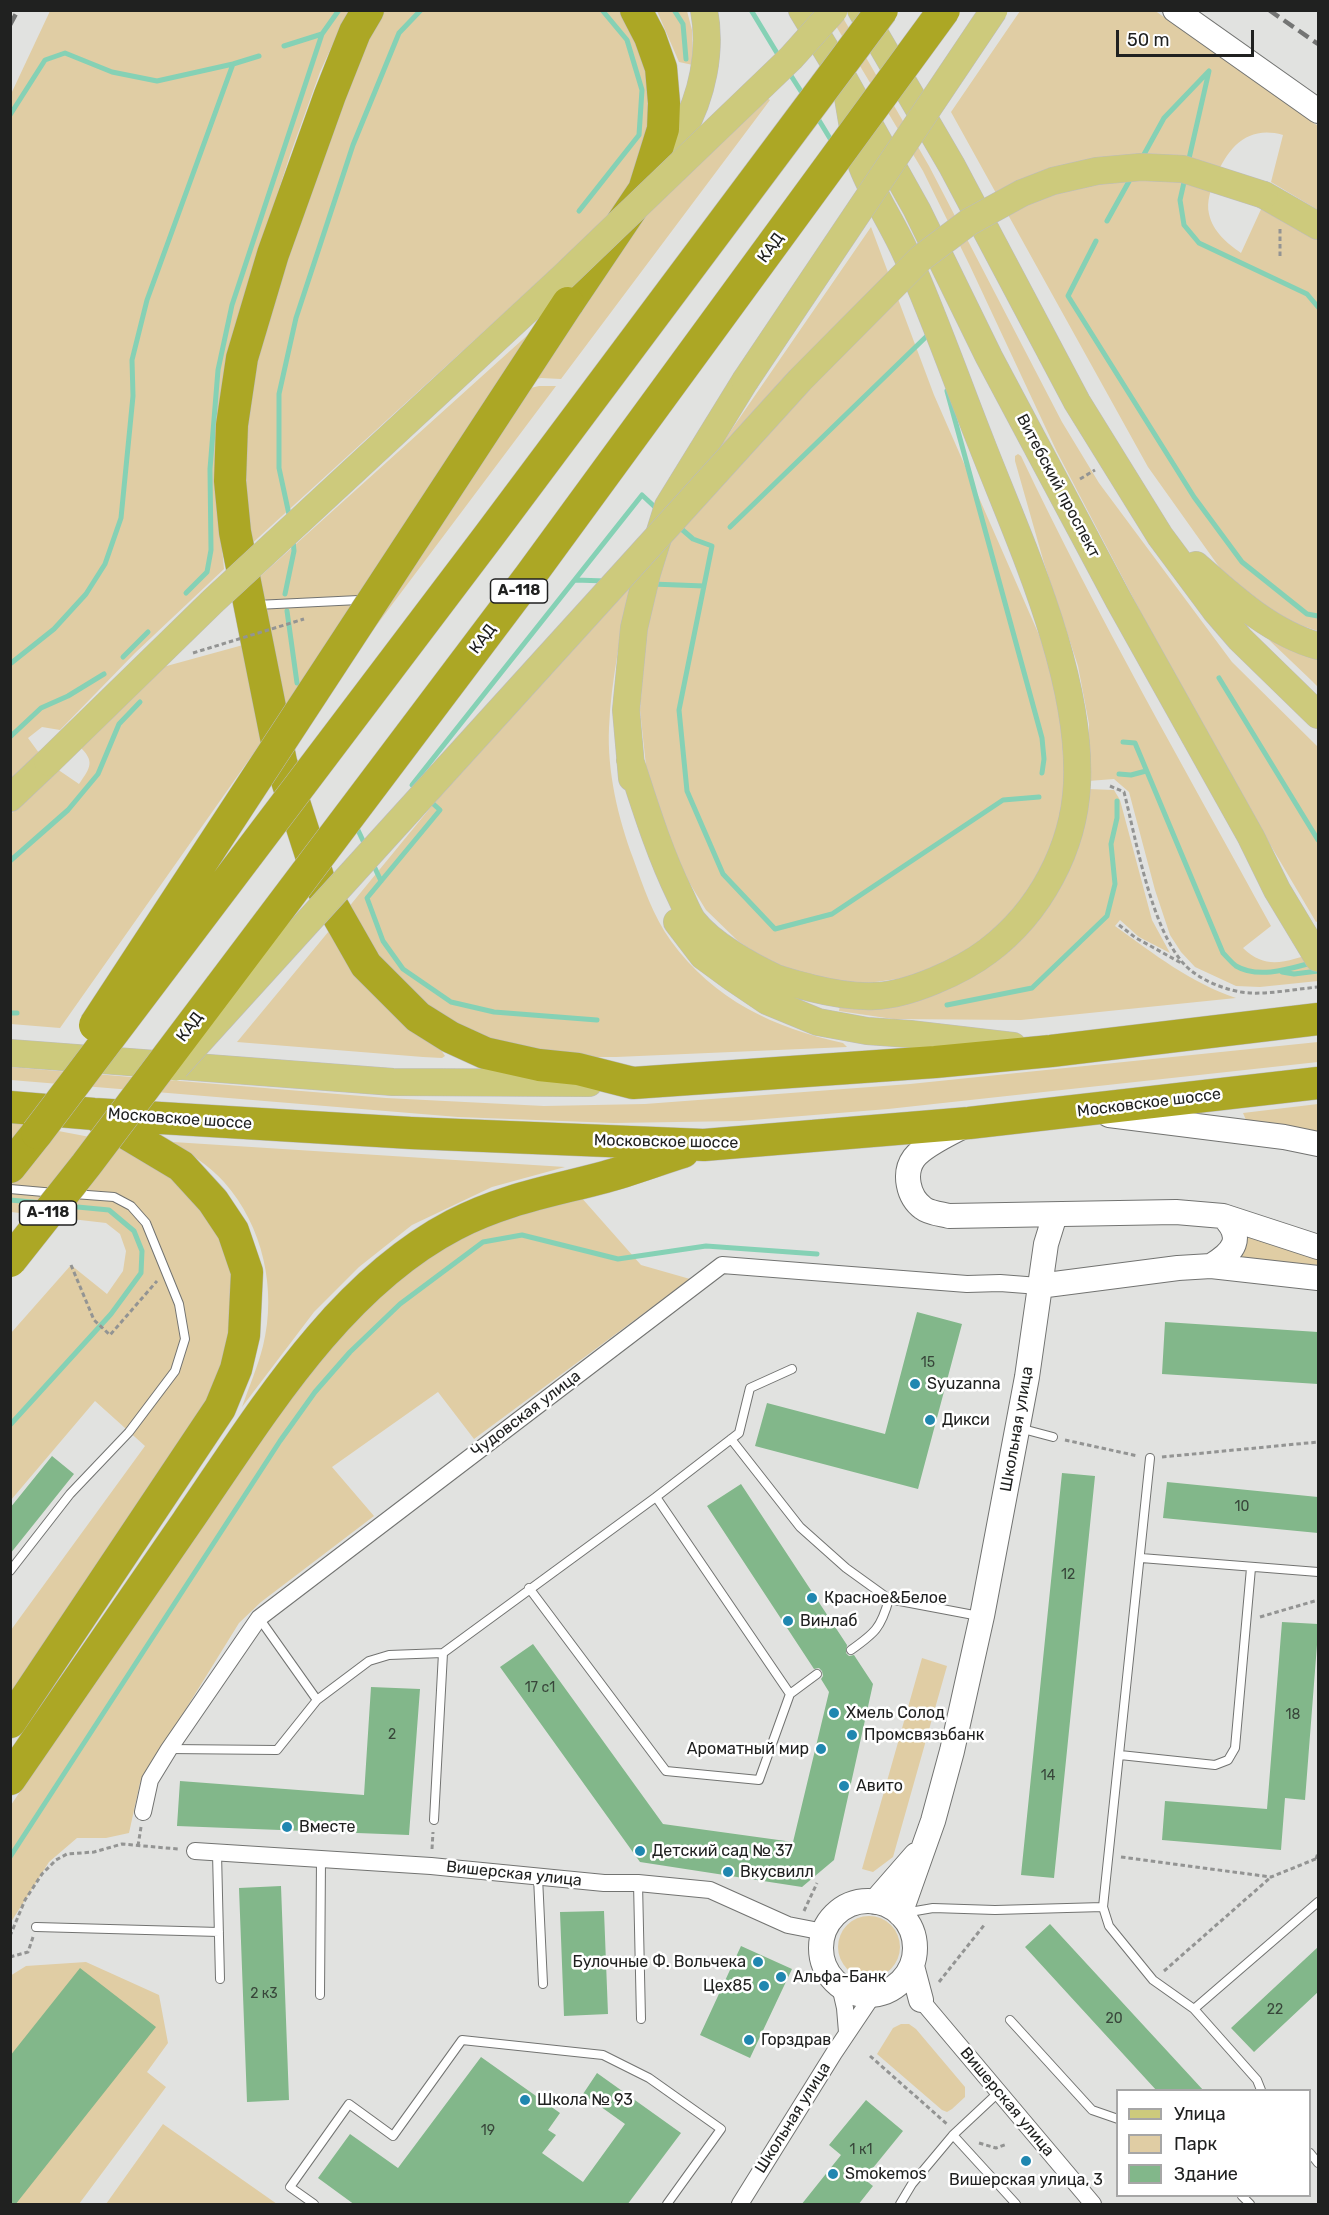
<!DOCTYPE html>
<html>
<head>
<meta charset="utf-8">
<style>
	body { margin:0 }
	#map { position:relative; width:1329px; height:2215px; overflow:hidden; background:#e1e2e0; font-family:Rubik,sans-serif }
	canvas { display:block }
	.frame { position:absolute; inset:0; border:12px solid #202120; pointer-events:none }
	.legend { position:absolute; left:1116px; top:2089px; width:195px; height:108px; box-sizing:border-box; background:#fff; border:2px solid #a6a6a6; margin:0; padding:8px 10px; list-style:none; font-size:18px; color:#202120 }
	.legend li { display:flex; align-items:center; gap:12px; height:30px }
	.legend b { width:30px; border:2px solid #a6a6a6 }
	.scale { position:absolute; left:1116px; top:30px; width:138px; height:27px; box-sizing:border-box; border:3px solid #202120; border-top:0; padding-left:8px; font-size:18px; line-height:21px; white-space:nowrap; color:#202120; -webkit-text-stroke:4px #fff; paint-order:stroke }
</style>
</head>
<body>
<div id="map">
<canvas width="1329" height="2215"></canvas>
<div class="frame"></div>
<ul class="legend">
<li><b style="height:8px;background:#cdca7c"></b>Улица</li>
<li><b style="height:16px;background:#e0cda4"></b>Парк</li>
<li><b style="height:16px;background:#82b78a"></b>Здание</li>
</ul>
<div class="scale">50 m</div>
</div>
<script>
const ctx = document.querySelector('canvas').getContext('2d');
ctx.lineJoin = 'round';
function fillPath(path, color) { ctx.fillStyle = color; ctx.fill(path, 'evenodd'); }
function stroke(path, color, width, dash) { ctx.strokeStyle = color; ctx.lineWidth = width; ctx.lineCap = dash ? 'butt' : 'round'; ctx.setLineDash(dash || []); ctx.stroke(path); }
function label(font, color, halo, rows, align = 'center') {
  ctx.font = font + ' Rubik,sans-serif'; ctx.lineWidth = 5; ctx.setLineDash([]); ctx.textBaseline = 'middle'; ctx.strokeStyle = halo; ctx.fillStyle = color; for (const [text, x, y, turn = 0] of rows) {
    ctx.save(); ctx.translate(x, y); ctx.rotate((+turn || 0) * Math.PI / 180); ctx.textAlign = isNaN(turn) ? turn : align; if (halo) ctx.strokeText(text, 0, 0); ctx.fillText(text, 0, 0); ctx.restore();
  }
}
fillPath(new Path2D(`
	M377,10l246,1 19,31 11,83 -23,73 -383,350 -5,-32 10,-166z
	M1154,10l164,116v84l-47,-28 12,-47c-35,-10 -55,12 -67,42 -5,11 -10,25 -7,37 4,18 18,29 32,39l22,-48 55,31v395l-37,-12 -54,-41 -79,-111 -197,-355 69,-101z
	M50,11h303l-16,24 -17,37 -30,83 -57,177 -8,46 -10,97 9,94 -89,84 -75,77 -18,-3 -14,11 11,15 -28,27v-686z
	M657,11h30l5,19 1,35 -14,-3z
	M827,11h12l90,155 133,256 37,61 133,179 86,85v174l-2,1 -116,-196 -143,-274 -87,-186 -47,-95z
	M767,98l3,2 -209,279 -20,-1 -13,3 91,-142z
	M871,227l63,168 109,249 20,78 2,68 -10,50 -24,48 -27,34 -36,29 -27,15 -36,12 -45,6 -44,-5 -38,-11 -40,-27 -32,-31 -19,-31 -18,-39 -22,-65 -7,-65 10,-124 42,-99z
	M552,313l-270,402 -27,-134z
	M539,386h17l-204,272 170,-268z
	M1018,454l3,2c76,160 165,315 250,470l-28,22c25,24 45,12 75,4v29l-58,6 -24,-1 -41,-19 -14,-15 -11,-17 -15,-45 -26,-98 -15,-13 -26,2 1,-57 -11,-58 -34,-103 -29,-102v-5z
	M630,584c-8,47 -19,96 -21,144 -2,43 9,90 24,130 10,28 20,58 38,83 43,59 103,87 172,102l4,4 -231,10h-57l-99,-24 -70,-55 -47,-64 97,-118z
	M1269,640l49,17v30l-6,-6z
	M243,645l22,92 -205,291 -49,-4 -1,-209 26,-28 21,-18 22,15c12,-17 16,-23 0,-38l84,-79z
	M1087,789l27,1 6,10 32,120 18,33 -31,-16 -19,-17 -5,6c39,28 76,57 121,72l-215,22 -128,-1 -54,-8 1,-6 167,-57z
	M329,931l89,102 23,17 4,6 -3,2 -19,-1 -186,-15z
	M1318,1042v20l-430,47 -148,12 -126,2 -156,-6 -447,-37 -1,-13 376,31 158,8 101,-2 265,-20z
	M1318,1104v28l-72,-12 -3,-7z
	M11,1122l79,15 39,12 60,39 38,54 9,65 -16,73 -209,321v-71l134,-184 -50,-45 -84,99v-167l60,-68 36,29 16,-23 3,-20 -6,-17 -14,-11 -95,-11z
	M173,1142l392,25 -73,20 -80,38 -53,42 -45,45 -72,95c7,-20 16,-41 21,-61 14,-57 0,-120 -39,-164 -14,-16 -34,-28 -51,-40z
	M580,1196l61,69 49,14 -216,160 -36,-47 -106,75 42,49 -113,86 -22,21 -99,160 -11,50 -23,5h-29l-28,24 -38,60v-117l238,-352 81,-107 46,-48 50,-41 61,-32z
	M1251,1234l67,25v6l-75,-6 -3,-1 3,-20z
	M922,1658l25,8 -54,191 -20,15 -11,-3z
	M838 1947a31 31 0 1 1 62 0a31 31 0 1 1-62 0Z
	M86,1962l73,33 9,48 -21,29 19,15 -87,117h-68l-1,-228 16,-10z
	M901,2024h8l7,5 49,58v10l-13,12 -5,3 -5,-2 -65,-56 16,-26z
	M163,2124l114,80h-171z`), '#e0cda4');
stroke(new Path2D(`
	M674,10l9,14 3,35
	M751,10l29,48
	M284,46l38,-12 17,-24
	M788,71l16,25
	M10,115l35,-55 20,-7 47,19 45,9 76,-17 26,-8
	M817,117l17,28
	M1142,158l22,-40 45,-47 -21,92
	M1185,178l-5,22 4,25 15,18 108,51 11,13
	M579,211l60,-76 3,-45 -15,-50 -25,-30
	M1107,221l25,-45
	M1096,241l-28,55 126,201 48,65 65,52 11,2
	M947,391l95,347 2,21 -2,14
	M290,519l-11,-51v-74l17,-76 57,-173 46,-112 22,-23
	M678,526l15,13 19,7 -33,164 8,81 36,83 52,55 57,-15 171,-114 36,-3
	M730,527l201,-195
	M575,580l31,1
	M652,584l52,2
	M186,593l21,-21 4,-22 -1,-81 8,-99 14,-65 90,-271
	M285,594l9,-43 -1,-11
	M287,611l10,72
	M123,657l25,-25
	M10,664l44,-35 32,-35 19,-30 16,-46 12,-122 -1,-36 15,-60 86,-236
	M1219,678l99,162
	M10,737l31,-29 27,-12 36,-22
	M1123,742l12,1 88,210c4,4 9,10 13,13 22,13 53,3 75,-3
	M1119,774l12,1 15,-4
	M417,790l-5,-5 230,-290 15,14
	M429,800l11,10 -73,88 16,43 20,28 48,33 43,10 103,8
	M356,826l10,21
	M10,861l58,-51 30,-36 21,-50 21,-22
	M373,864l8,17
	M1282,972l12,2 24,-3
	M947,1005l85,-17 75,-72 8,-32 -4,-40 6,-26v-17
	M10,1013h7
	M10,1200l33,3
	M10,1425l101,-111 30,-41 1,-22 -8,-20 -25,-21 -42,-4
	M10,1857l270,-416 35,-49 35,-40 50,-48 83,-62 39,-7 96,24 88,-13 111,8`), '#85d1b5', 5);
fillPath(new Path2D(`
	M917,1312l45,12 -44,165 -163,-43 12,-43 118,31z
	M1165,1322l153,10v52l-156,-10z
	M52,1456l22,18 -64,80v-46z
	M1062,1473l33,3 -41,402 -33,-3z
	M1167,1482l151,15v36l-155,-15z
	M741,1484l106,161 -1,8 3,3 5,-1 19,29 -39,176 -32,27 -162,-25 -140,-195 33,-23 130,180 130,18 36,-150 -8,-13 2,-3 -1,-5 -3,-3 -5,1 -107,-163z
	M1282,1622l36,2v8l-13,168 -20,-2 -4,52 -119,-10 3,-39 102,8z
	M371,1687l49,2 -11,146 -232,-9 3,-45 184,14z
	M281,1886l8,214 -42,2 -8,-214z
	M604,1911l4,103 -44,2 -4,-104z
	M1050,1924l154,167h-47l-132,-144z
	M741,1946l51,23 -42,89 -50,-23z
	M1318,1947v45l-64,60 -23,-24z
	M80,1968l76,59 -141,178h-5v-149z
	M481,2057l79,56 -12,17 8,5 -14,18 41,29 42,-58 -42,-30 14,-21 84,60 -54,72h-272l-37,-27 32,-44 48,34z
	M866,2100l37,31 -39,48 9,7 -15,19h-57l40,-50 -12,-10z`), '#82b78a');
const lane = new Path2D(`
	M256,605l103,-5
	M10,1189l45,4
	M1019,1428l34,9
	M731,1439l69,88 46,41 43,31 90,17
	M1150,1458l-47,449 6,19 44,54 41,29 63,71 4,10
	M1141,1558l177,14
	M10,1571l60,-77 59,-62 46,-61 10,-32 -6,-35 -33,-81 -15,-17 -17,-9 -40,-3
	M529,1588l137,183 93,9 31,-86 -134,-197
	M259,1618l58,82
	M851,1650c24,-17 30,-22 38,-51
	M790,1694l27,-20
	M169,1749l108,1 40,-50 52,-39 20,-6 54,-2 213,-156 83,-64 11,-45 42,-19
	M1120,1755l95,10 13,-5 7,-12 16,-180
	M434,1820l9,-167
	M217,1853l3,126
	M538,1877l5,107
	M638,1883l3,136
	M904,1913l29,-5 62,2 108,-3
	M36,1927l183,5
	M320,1995l1,-136
	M1194,2009l124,-107
	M1010,2020l82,90 26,9
	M999,2092l-46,43 63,69
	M1310,2153l8,10
	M1242,2196l8,8
	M314,2204l-24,-17 59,-83 44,32 69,-96 141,15 46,23 72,51 -54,75
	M900,2204l12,-20 41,-49`);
const street = new Path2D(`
	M143,1812l7,-32 19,-31 90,-131 463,-353 245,19 33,-1 39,3
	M195,1851l236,15 173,17h34l72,7 78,35 36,7
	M840,1986l5,22 2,24
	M921,2000l172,204
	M740,2204l94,-151 39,-58`);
const secondary = new Path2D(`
	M1175,10l143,101
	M1109,1115l175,22 34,7
	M966,1125c-15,8 -42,20 -52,33 -11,15 -6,39 9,50 6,5 18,6 26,8l227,-4 47,4 95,31
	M1211,1266c23,-14 34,-28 12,-50
	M1039,1286l139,-18 33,-2 107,12
	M821 1948a47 47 0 1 1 94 0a47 47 0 1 1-94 0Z
	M875,1902l41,-47
	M900,1914l33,-93 19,-70 30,-135 45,-239 19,-133 9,-29
	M912,1966l9,34`);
const primary = new Path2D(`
	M802,10l43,71 72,129 72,147 130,244 132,236 26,53 41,68
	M861,10l91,156 125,236 83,134 55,74 25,29 78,76
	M656,171c9,-13 19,-25 26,-39 20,-35 30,-81 22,-122
	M1264,195l54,31
	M1196,565c36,32 75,68 122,81
	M630,760c15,46 29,92 50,135 4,8 8,19 13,26 18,23 57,45 83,57 11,4 24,7 35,10 20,5 44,9 64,8 34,-1 87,-25 113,-45 52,-39 86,-103 89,-167 5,-109 -56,-239 -95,-339 -25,-63 -47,-127 -75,-189 -13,-30 -33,-59 -45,-90 -8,-23 -12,-60 -17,-85
	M632,778l-6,-68 8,-82 13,-55 21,-67 77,-125
	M10,798l38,-36
	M677,922l26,34 30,22 34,23 51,21 49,9 43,3 103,12
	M10,1053l383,29 196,1`);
const highway = new Path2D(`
	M368,10l-13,22 -25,63 -57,159 -31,104 -10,67 -2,56 5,51 46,230 40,124 45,79 52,52 32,20 35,16 54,12 39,4 55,14 302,-21 116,-11 267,-32
	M568,303l76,-113 19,-61 1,-26 -3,-35 -11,-31 -14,-27
	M10,1107l84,7 317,19 293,12 265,-22 349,-40
	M10,1167l27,-34
	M10,1722l210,-314 16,-39 8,-34 3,-63 -14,-41 -20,-30 -32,-35 -82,-49
	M10,1779c59,-86 118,-172 177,-257 73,-106 150,-236 267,-297 49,-26 99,-34 151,-48 26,-7 52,-17 78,-25`);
stroke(lane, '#727371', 10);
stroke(street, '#727371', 18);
stroke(secondary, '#727371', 26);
stroke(primary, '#bcbcbc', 28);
stroke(highway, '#bcbcbc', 33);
stroke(new Path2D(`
	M1280,229v27
	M1080,479l15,-9
	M1110,786l14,6c12,47 27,136 60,172 14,16 45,28 66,29 22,1 46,-4 68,-6
	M1119,925l17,13 47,26
	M71,1265l23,55 16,15 47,-54
	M1065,1440l73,16
	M1162,1457l156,-15
	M1260,1617l58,-17
	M138,1846l3,-19
	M432,1849l1,-17
	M1121,1857l150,20 47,-19
	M1316,1859l2,-6
	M804,1911l13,-28
	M10,1936l15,-36 17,-26 14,-14 11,-6 27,-2 28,-8 56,5
	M10,1957l18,-5 5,-15
	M1164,1971l107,-94
	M939,1982l46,-58
	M870,2056l77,68
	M979,2143l17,5 11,-4`), '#939493', 3, [4.5, 3]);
stroke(lane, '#fff', 8);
stroke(street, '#fff', 16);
stroke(secondary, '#fff', 24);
stroke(primary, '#cdca7c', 27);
stroke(highway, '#aca725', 32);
stroke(new Path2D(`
	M1269,10l49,34
	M10,25l8,-15`), '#747574', 4.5, [12, 6]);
const primaryBridge = new Path2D(`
	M745,381l249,-371
	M48,762l165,-161 350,-324 228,-219 43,-48
	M176,1067l624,-687 121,-122 48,-36 53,-29 31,-12 44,-10 44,-4 42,2 81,26`);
const highwayBridge = new Path2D(`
	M95,1025l473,-722
	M37,1133l451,-596 394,-527
	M10,1261l76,-96 444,-589 414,-566`);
stroke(primaryBridge, '#bcbcbc', 28, []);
stroke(highwayBridge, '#bcbcbc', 33, []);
stroke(new Path2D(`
	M193,653l111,-34`), '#939493', 3, [4.5, 3]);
stroke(primaryBridge, '#cdca7c', 27);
stroke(highwayBridge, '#aca725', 32);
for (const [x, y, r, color] of [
	[915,1384,6,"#2087b0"],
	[930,1420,6,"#2087b0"],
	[812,1598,6,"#2087b0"],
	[788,1621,6,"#2087b0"],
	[834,1713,6,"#2087b0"],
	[852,1735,6,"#2087b0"],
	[821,1749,6,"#2087b0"],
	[844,1786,6,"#2087b0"],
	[287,1827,6,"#2087b0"],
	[640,1851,6,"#2087b0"],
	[728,1872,6,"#2087b0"],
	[758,1962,6,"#2087b0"],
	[781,1977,6,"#2087b0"],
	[764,1986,6,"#2087b0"],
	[749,2040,6,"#2087b0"],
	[525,2100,6,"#2087b0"],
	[1026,2161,6,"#2087b0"],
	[833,2174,6,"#2087b0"]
]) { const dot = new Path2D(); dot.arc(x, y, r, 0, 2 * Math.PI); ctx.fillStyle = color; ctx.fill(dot); stroke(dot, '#fff', 2); }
label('14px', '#38463a', null, [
	["15",928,1363],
	["10",1242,1507],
	["12",1068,1575],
	["17 с1",540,1688],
	["18",1293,1715],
	["2",392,1735],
	["14",1048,1776],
	["2 к3",264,1994],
	["22",1275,2010],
	["20",1114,2019],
	["19",488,2131],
	["1 к1",861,2150]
]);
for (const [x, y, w] of [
	[519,591,57],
	[48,1213,57]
]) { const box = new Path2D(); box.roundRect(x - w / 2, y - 12, w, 24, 4.5); ctx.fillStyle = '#fff'; ctx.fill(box); stroke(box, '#202120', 1.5); }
label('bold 15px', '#202120', null, [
	["А-118",519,591],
	["А-118",48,1213]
]);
label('16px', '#202120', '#fff', [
	["КАД",771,248,-54],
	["Витебский проспект",1058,486,62],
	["КАД",483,639,-53],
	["КАД",190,1027,-53],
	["Московское шоссе",1149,1103,-7],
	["Московское шоссе",180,1119,4],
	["Московское шоссе",666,1142,1],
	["Чудовская улица",526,1414,-37],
	["Школьная улица",1017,1429,-80],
	["Вишерская улица",514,1874,6],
	["Вишерская улица",1007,2102,50],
	["Школьная улица",793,2118,-58]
]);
label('16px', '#202120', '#fff', [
	["Syuzanna",927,1384],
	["Дикси",942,1420],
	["Красное&Белое",824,1598],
	["Винлаб",800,1621],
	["Хмель Солод",846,1713],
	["Промсвязьбанк",864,1735],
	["Ароматный мир",809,1749,"right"],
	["Авито",856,1786],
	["Вместе",299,1827],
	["Детский сад № 37",652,1851],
	["Вкусвилл",740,1872],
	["Булочные Ф. Вольчека",746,1962,"right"],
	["Альфа-Банк",793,1977],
	["Цех85",752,1986,"right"],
	["Горздрав",761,2040],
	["Школа № 93",537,2100],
	["Smokemos",845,2174],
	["Вишерская улица, 3",1026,2180,"center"]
], 'left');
</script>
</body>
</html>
